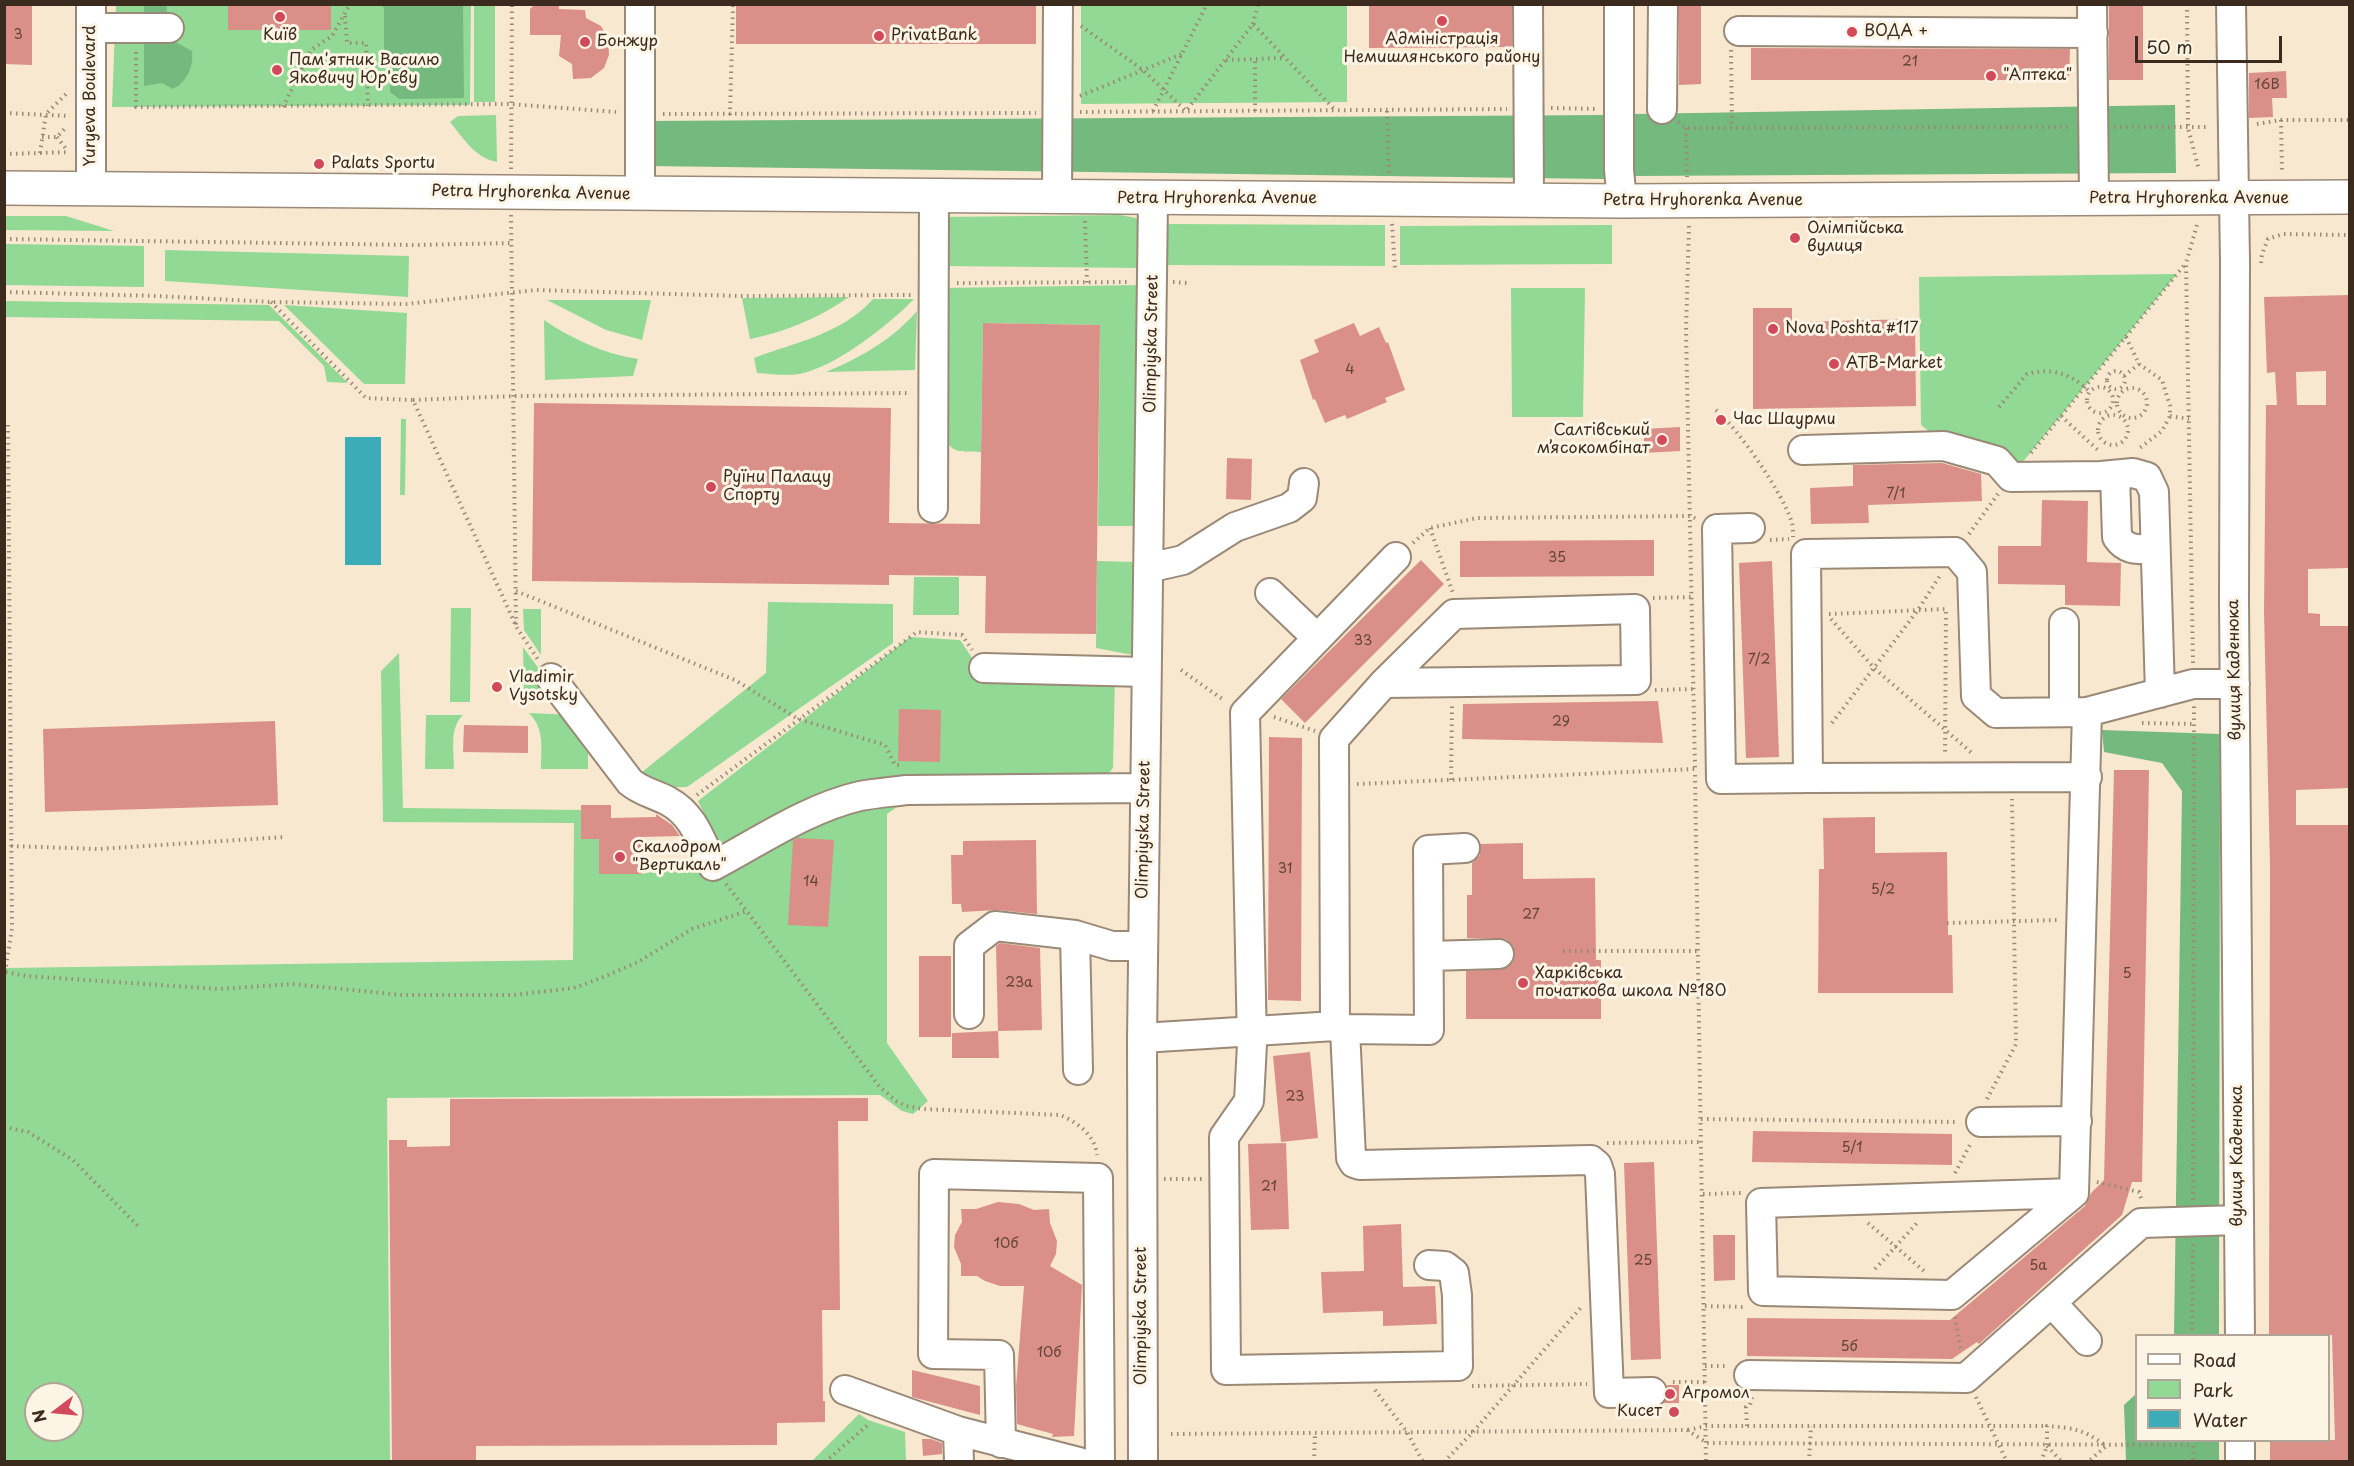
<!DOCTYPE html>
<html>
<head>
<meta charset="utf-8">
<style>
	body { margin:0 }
	#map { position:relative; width:2354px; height:1466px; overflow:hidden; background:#f8e8d0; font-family:"Playpen Sans",sans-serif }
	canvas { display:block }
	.frame { position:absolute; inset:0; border:6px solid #3b2a1e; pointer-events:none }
	.legend { position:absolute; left:2135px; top:1334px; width:195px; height:108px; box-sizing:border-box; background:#fcf5e5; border:2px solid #afa495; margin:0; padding:8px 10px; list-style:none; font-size:18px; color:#3b2a1e }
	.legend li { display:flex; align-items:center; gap:12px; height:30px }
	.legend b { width:30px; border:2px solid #afa495 }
	.north { position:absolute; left:24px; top:1382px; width:60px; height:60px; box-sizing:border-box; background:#fcf5e5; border:2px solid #afa495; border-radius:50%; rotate:254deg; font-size:16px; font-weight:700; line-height:24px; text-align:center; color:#3b2a1e }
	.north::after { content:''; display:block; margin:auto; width:21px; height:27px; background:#d1495b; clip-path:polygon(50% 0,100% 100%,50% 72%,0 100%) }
	.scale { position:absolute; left:2135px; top:36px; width:147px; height:27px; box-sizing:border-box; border:3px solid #3b2a1e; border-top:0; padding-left:8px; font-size:18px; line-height:21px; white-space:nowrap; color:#3b2a1e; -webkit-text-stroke:4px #fcf5e5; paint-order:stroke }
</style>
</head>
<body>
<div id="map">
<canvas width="2354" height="1466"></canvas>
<div class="frame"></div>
<ul class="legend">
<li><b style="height:8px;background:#fff"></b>Road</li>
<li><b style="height:16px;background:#91d994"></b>Park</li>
<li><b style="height:16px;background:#3dacb9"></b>Water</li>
</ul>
<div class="north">N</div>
<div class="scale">50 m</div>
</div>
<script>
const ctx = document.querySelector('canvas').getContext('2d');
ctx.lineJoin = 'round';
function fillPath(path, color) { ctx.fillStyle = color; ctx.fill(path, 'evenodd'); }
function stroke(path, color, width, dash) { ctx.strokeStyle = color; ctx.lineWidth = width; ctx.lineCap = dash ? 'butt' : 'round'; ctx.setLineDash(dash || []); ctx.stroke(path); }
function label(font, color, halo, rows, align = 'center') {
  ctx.font = font + ' "Playpen Sans",sans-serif'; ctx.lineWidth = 6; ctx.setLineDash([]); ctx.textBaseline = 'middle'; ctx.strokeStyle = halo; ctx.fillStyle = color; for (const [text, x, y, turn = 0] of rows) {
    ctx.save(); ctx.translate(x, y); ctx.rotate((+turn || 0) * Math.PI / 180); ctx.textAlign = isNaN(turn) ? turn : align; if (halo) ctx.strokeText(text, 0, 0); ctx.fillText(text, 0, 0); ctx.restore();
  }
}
fillPath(new Path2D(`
	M116,5h355l-1,100 -358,2z
	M474,5h21v97h-21z
	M1081,5h266v97l-266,2z
	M496,115l1,47c-22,-4 -33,-23 -47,-40l8,-6z
	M1120,215l16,3 5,5v45l-199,-2 1,-49z
	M5,216h61l48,15 -109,-1z
	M1166,224l219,1v41l-219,-1z
	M1612,225v39l-212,1v-39z
	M5,244l139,2v41l-139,-2z
	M165,250l244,6 -1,41 -243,-16z
	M2177,274l-155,189 -78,-20 -23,-18 -2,-148z
	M1142,285l-4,241h-40l2,-201 -117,-2 -2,129c-20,-1 -30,3 -38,-18v-146z
	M1511,288h74l-2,129h-71z
	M849,297c-30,21 -64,35 -99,42l-8,-41z
	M873,299h41c-25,26 -80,69 -115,75 -13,2 -29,0 -42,-1l-3,-15c42,-16 88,-24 119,-59z
	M547,300h104l-9,40 -36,-10z
	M5,301l264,4 79,78 -21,-1 -3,-16 -45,-45 -274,-4z
	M284,305l123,8 -2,71h-41z
	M917,311l-2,59 -89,2c34,-14 67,-33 91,-61z
	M544,320c28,19 60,34 94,39l-5,17 -88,4z
	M401,419h5l-1,76h-5z
	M1097,561l38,1 -2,93 -37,-7z
	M914,577h45v38h-46z
	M768,602l125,2v39l-206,144 -42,1 -8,-12 129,-103z
	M451,608h20l-1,94h-20z
	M523,609h18v46l-17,-25z
	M910,637l50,3 21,31 134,4 -2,93 -24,28 -182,4 -20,14v229l41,58 -15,13 -11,-3 -22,-16 -493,3 3,363h-385v-493l568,-8 1,-137 -191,-1 -2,-151 18,-18 4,155 178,2v29h18v35h43l83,-17 -27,-56zM36,1394h36v36h-36z
	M523,647l16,22 1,29 -16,-1z
	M529,713l44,2 15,24v30h-47c0,-21 4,-40 -12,-56z
	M426,715h37c-14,13 -9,36 -9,54h-29z
	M859,1414l9,6 37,12 1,29h-94z`), '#91d994');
fillPath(new Path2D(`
	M144,5h23l-1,17 4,17 22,12c2,15 -5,31 -19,38l-11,-6 -18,3z
	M381,5h82l1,93 -65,1 -9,-7v-21l-4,-8 -2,-15v-40z
	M2175,105l1,68 -543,3 1,-62z
	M1606,115l-2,64 -955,-13 -2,-45z
	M2102,730l118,4 -1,601h-45l8,-544 -20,-28 -58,-11z
	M2136,1394v46l83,1v20h-93l-2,-56z`), '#74b97e');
fillPath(new Path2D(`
	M345,437h36v128h-36z`), '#3dacb9');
fillPath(new Path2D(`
	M4,4h28v61l-28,-1z
	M228,4h103v26h-103z
	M535,4h24v5l26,1 1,8 15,8 7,12 1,17 -5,13 -13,10 -18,1 -1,-15 -13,-8 2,-21h-31v-26z
	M736,4h300v40h-300z
	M1369,4h143v43l-143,1z
	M1679,4h22v80l-22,1z
	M2109,4h34v76h-34z
	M1751,48l319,1 -1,31h-318z
	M2286,71l1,27h-15l1,19 -24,1v-45z
	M2349,295v273l-41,1v44l12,1v12h29v162l-53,2v35h53v636h-79v-21h65l-3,-105h-63l1,-470 -6,-252 2,-208h11l-2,-33 -8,1 -3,-76zM2326,371v34h-29l-1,-33z
	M1753,308h39v14l123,-3 1,87 -163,3z
	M983,323l117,2 -4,309 -111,-1 1,-57 -97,-1v10l-357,-4 2,-178 357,5 -2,115 91,1z
	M1354,323l6,13 19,-9 7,16 2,-1 17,48 -20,8 2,4 -40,17 -2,-4 -20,8 -10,-24 -2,1 -13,-40 19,-8 -5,-12z
	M1680,427v24l-36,2v-24z
	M1227,458l25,1 -1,41 -25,-1z
	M1942,463l39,11 1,27 -114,4 1,18 -58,1 -1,-36 43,-2v-21z
	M2042,500l46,1 -1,61 34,1 -1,43 -55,-1v-20l-67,-1v-38h43z
	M1654,540v36l-194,1v-36z
	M1421,560l23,24 -139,139 -24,-24z
	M1772,561l7,196 -33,1 -7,-195z
	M1658,701l5,42 -201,-4 1,-35z
	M899,709l42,1 -1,52 -42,-1z
	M275,721l3,84 -233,7 -2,-83z
	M464,725l64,1v27l-65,-1z
	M1269,737l33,1 -1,263 -33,-1z
	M2114,770h35l-7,412h-10l-10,33 -143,129 -2,-2 -25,17 -205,-3v-38l203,2 135,-114 6,-13 13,-13z
	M581,805h30v13l45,-1v-3l16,11 8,11 -39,1 1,37h-43v-35h-18z
	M1875,817v36l72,-1 1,83h4l1,58h-135l1,-124h5l-1,-51z
	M798,838l36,2 -6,87 -40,-2 5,-85z
	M1036,840l1,74 -40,-4 -35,2 -1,-8h-9l-1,-49h12v-14z
	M1523,843v36l72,-1 1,82h5v59h-135v-48l41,-3 6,-6 2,-8 -2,-8 -7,-7 -39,-1v-43h5v-32l8,-8v-11z
	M1000,943l40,5 2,82 -44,1 -2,-85z
	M919,956h32v81h-32z
	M998,1031l1,27h-47v-25z
	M1310,1052l8,86 -37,4 -8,-86z
	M868,1098v23h-30l2,189h-18l1,91h2v21l-48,1v22l-301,1v15h-84l-3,-321h18v7l43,-1v-47z
	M1753,1131l199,3v31l-200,-3z
	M1286,1143l3,86 -38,1 -3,-86z
	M1654,1162l7,197 -30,1 -7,-197z
	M998,1202l21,2 15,6 15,-1 1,14 7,18 -1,13 -6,12 32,19 -8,151 -22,1 1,-3 -36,-10 -1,-37 8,-101h-24l-15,-5 -8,-5h-16v-12l-7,-17 1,-12 7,-13 -1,-13h15z
	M1401,1224l2,63 32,-1 2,38 -54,2v-15l-60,2 -2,-41 43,-1 -1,-45z
	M1713,1235h22v45l-21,1z
	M912,1370l68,16v29l-68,-18z
	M1667,1385h12v18h-16l5,-11z
	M922,1439h9l11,4v11l-19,2z`), '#da9088');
const minor = new Path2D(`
	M1528,4l1,196
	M1619,4v166l3,31
	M2092,4l2,195
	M2231,4l4,258 -1,339 6,735
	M91,28h78
	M1739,31l354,2
	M1662,109l1,-105
	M91,188v-184
	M640,194v-190
	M1057,198l1,-194
	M1803,450l141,-4 53,15 14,16 90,-1 32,-3 14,4 7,15 6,201
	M2115,475l2,62c10,15 23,12 38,12
	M933,508l1,-311
	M1750,528l-33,1 4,250 87,-1 -2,-224 149,-2 17,20 4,124 20,17 91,-1 106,-28h42
	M1396,557l-151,156 7,331 -3,57 -25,36 2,233 232,-4 -1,-71 -3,-22 -9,-7 -16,-1
	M1148,568l35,-8 52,-33 54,-19 13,-10 2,-15
	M1270,593l47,45
	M2064,623v89
	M984,668l162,4
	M551,678l79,104c12,10 25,12 38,19 26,14 33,40 45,65 47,-25 95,-58 147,-70 16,-3 31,-4 47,-6l238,-2
	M1808,778l279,-1
	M1075,935l3,135
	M1429,956l70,-2
	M969,1014v-68l26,-20 80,9 37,11h31
	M1335,1026l10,3 84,1 -1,-180 37,-2
	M1345,1029l6,129 3,5 6,2 231,-5 6,5 3,9 9,219 43,-1
	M1142,1038l193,-12 -1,-287 50,-56 252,-3 -1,-71 -181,5 -70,69
	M1981,1122l96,-1
	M2074,1193l-313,10 2,88 189,4 122,-102 13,-481
	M2052,1303l35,38
	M1749,1375l217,3 175,-155 98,-3
	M845,1390l113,41 121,31
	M958,1431l1,31
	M1001,1443l-2,-88 -66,-1 1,-180 164,4 2,284
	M1143,1462l-1,-424 11,-839
	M2240,1462v-22`);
const major = new Path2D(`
	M4,188l1618,13 728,-4`);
stroke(minor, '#9a8977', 32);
stroke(major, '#9a8977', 36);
stroke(new Path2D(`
	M2187,4l1,124 11,42
	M345,16l2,27h19l2,63
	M1253,24l5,-20
	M1081,26l62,44 43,41 67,-87 82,86
	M1731,50l1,77
	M136,52v55l374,-3 106,8
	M1226,60l59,-2
	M1080,96l102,-42
	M283,107l28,-57 21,-14 18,-32
	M1551,108l46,1
	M1153,111l54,-107
	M1255,111v-52
	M1387,111l2,64
	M1080,112l427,-3
	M4,113l66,3
	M663,114l373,-1
	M730,115l3,-111
	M2281,120l1,52
	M1678,122l8,6 385,-1
	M2257,124l24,-4h69
	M2114,127h93
	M1686,128l1,49
	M42,137h15l10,-11
	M57,137l10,13
	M40,153l30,-1
	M4,154l36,-1 6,-39 21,-21
	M511,169l1,-165
	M511,215l5,411
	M1085,221l2,62
	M1392,224l3,45
	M1689,226l-3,104 9,438
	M4,239l410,6 98,-2
	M2261,263l1,-9 6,-15 15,-5 67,1
	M1173,282l14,1
	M957,283l172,-1
	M4,292l154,4 113,6 135,2 130,-14 204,6 172,-1
	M271,302l95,96 47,2 104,228 22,33
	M2126,337l13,27 23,16 8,26v10l-8,15 -25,19
	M2107 380a9 9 0 1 1 18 0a9 9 0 1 1-18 0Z
	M2124,376l15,-12
	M2087 400a13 13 0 1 1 26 0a13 13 0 1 1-26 0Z
	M2117 403a15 15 0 1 1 30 0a15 15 0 1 1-30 0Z
	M413,400l101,-4 396,-3
	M1999,407l28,-33c25,-7 45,0 63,18
	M1716,410c23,20 67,83 76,113 1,4 1,10 1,14
	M2098 430a15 15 0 1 1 30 0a15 15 0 1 1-30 0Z
	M2061,416l39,36
	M2170,416l19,3
	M2031,453l155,-190
	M1430,528l23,65
	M1969,534l29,-40
	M1770,540l19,-1
	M1413,543l17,-15 47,-10 214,-2 7,4
	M516,591l219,89 63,39 87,26 10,20h4
	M1653,598l39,-1
	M1829,614l117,-5 -1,145
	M1831,619l43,49 99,86
	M2193,663l-7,-400 11,-38
	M1181,670l44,31
	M1655,690l38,-1
	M1274,717l41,14
	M1832,723l86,-113 23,-36
	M2142,723l52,1
	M1695,775l11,687
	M1451,780l1,-75
	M1357,784l338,-15v3
	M697,795l220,-163 45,3 10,15
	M11,846l87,3 187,-12
	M726,884l153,202 17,15 10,5 17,3 137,6c17,7 35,20 37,40
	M1947,923l111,-3
	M1563,951h135
	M5,972l7,-43 -4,-505
	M6,972l20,4 193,13 73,-5 110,11h111l61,-7 27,-10 37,-16 54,-33 55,-18
	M1987,1099l29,-55 -4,-245
	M1701,1119l258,3
	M4,1127l24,5 45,28 65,66
	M1607,1143l95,-1
	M1955,1173l16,-30
	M1164,1179h38
	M2097,1182l42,10 3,9
	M1703,1194l38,-1
	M2193,1200l1,-494
	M1868,1223l56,48
	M1875,1269l43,-47
	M1705,1306l41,1
	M1955,1317l6,34
	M2192,1336l1,-93
	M1705,1366h24
	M1673,1382h33
	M1472,1386l115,-2
	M1375,1390l32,42 16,30
	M1976,1397l31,65
	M1747,1426l-1,-19 4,-2 2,-8
	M1688,1430l18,-4h341
	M1171,1434l516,-4 20,13 486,2
	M2193,1440v22
	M2047,1446l15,16
	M825,1462l45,-39
	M1314,1462l1,-29
	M1444,1462l29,-30 110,-127
	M1809,1462l2,-36
	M2041,1462l6,-16v-20c27,2 36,3 59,20l-18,16`), '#9a8977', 4, [1.5, 4.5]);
stroke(minor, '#fff', 28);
stroke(major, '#fff', 33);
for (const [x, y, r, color] of [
	[280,17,6,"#d1495b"],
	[1442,21,6,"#d1495b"],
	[1852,32,6,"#d1495b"],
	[879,36,6,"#d1495b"],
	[585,42,6,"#d1495b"],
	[277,70,6,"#d1495b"],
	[1991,76,6,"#d1495b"],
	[319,164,6,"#d1495b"],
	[1795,238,6,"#d1495b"],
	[1773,329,6,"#d1495b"],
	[1834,364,6,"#d1495b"],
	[1721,420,6,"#d1495b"],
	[1662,440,6,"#d1495b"],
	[711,487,6,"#d1495b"],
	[497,687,6,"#d1495b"],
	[620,857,6,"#d1495b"],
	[1523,983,6,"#d1495b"],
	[1670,1394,6,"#d1495b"],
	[1674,1412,6,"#d1495b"]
]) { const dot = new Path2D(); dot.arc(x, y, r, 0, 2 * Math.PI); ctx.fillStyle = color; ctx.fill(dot); stroke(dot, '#fcf5e5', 2); }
label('14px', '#634438', null, [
	["3",18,35],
	["21",1910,62],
	["16В",2267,85],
	["4",1350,370],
	["7/1",1896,494],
	["35",1557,558],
	["33",1363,641],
	["7/2",1759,660],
	["29",1561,722],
	["31",1285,869],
	["14",811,882],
	["5/2",1883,890],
	["27",1531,915],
	["5",2127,974],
	["23а",1019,983],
	["23",1295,1097],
	["5/1",1852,1148],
	["21",1269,1187],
	["10б",1006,1244],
	["25",1643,1261],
	["5а",2038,1266],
	["5б",1849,1347],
	["10б",1049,1353]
]);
label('16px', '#3b2a1e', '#fcf5e5', [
	["ВОДА +",1864,32],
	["Київ",280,36,"center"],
	["PrivatBank",891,36],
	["Адміністрація",1442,40,"center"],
	["Немишлянського району",1442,58,"center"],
	["Бонжур",597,42],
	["Пам'ятник Василю",289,61],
	["Яковичу Юр'єву",289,79],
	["\"Аптека\"",2003,76],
	["Palats Sportu",331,164],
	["Олімпійська",1807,229],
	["вулиця",1807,247],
	["Nova Poshta #117",1785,329],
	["ATB-Market",1846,364],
	["Час Шаурми",1733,420],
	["Салтівський",1650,431,"right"],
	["мʼясокомбінат",1650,449,"right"],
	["Руїни Палацу",723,478],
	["Спорту",723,496],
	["Vladimir",509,678],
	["Vysotsky",509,696],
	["Скалодром",632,848],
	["\"Вертикаль\"",632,866],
	["Харківська",1535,974],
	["початкова школа №180",1535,992],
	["Агромол",1682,1394],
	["Кисет",1662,1412,"right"]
], 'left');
label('16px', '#3b2a1e', '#fcf5e5', [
	["Yuryeva Boulevard",91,96,-90],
	["Petra Hryhorenka Avenue",531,193,1],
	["Petra Hryhorenka Аvenue",1217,199],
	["Petra Hryhorenka Аvenue",2189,199],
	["Petra Hryhorenka Аvenue",1703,201],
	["Olimpiyska Street",1152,344,-89],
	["вулиця Каденюка",2235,670,-91],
	["Olimpiyska Street",1144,830,-89],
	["вулиця Каденюка",2238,1156,-90],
	["Olimpiyska Street",1142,1316,-90]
]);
</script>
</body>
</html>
